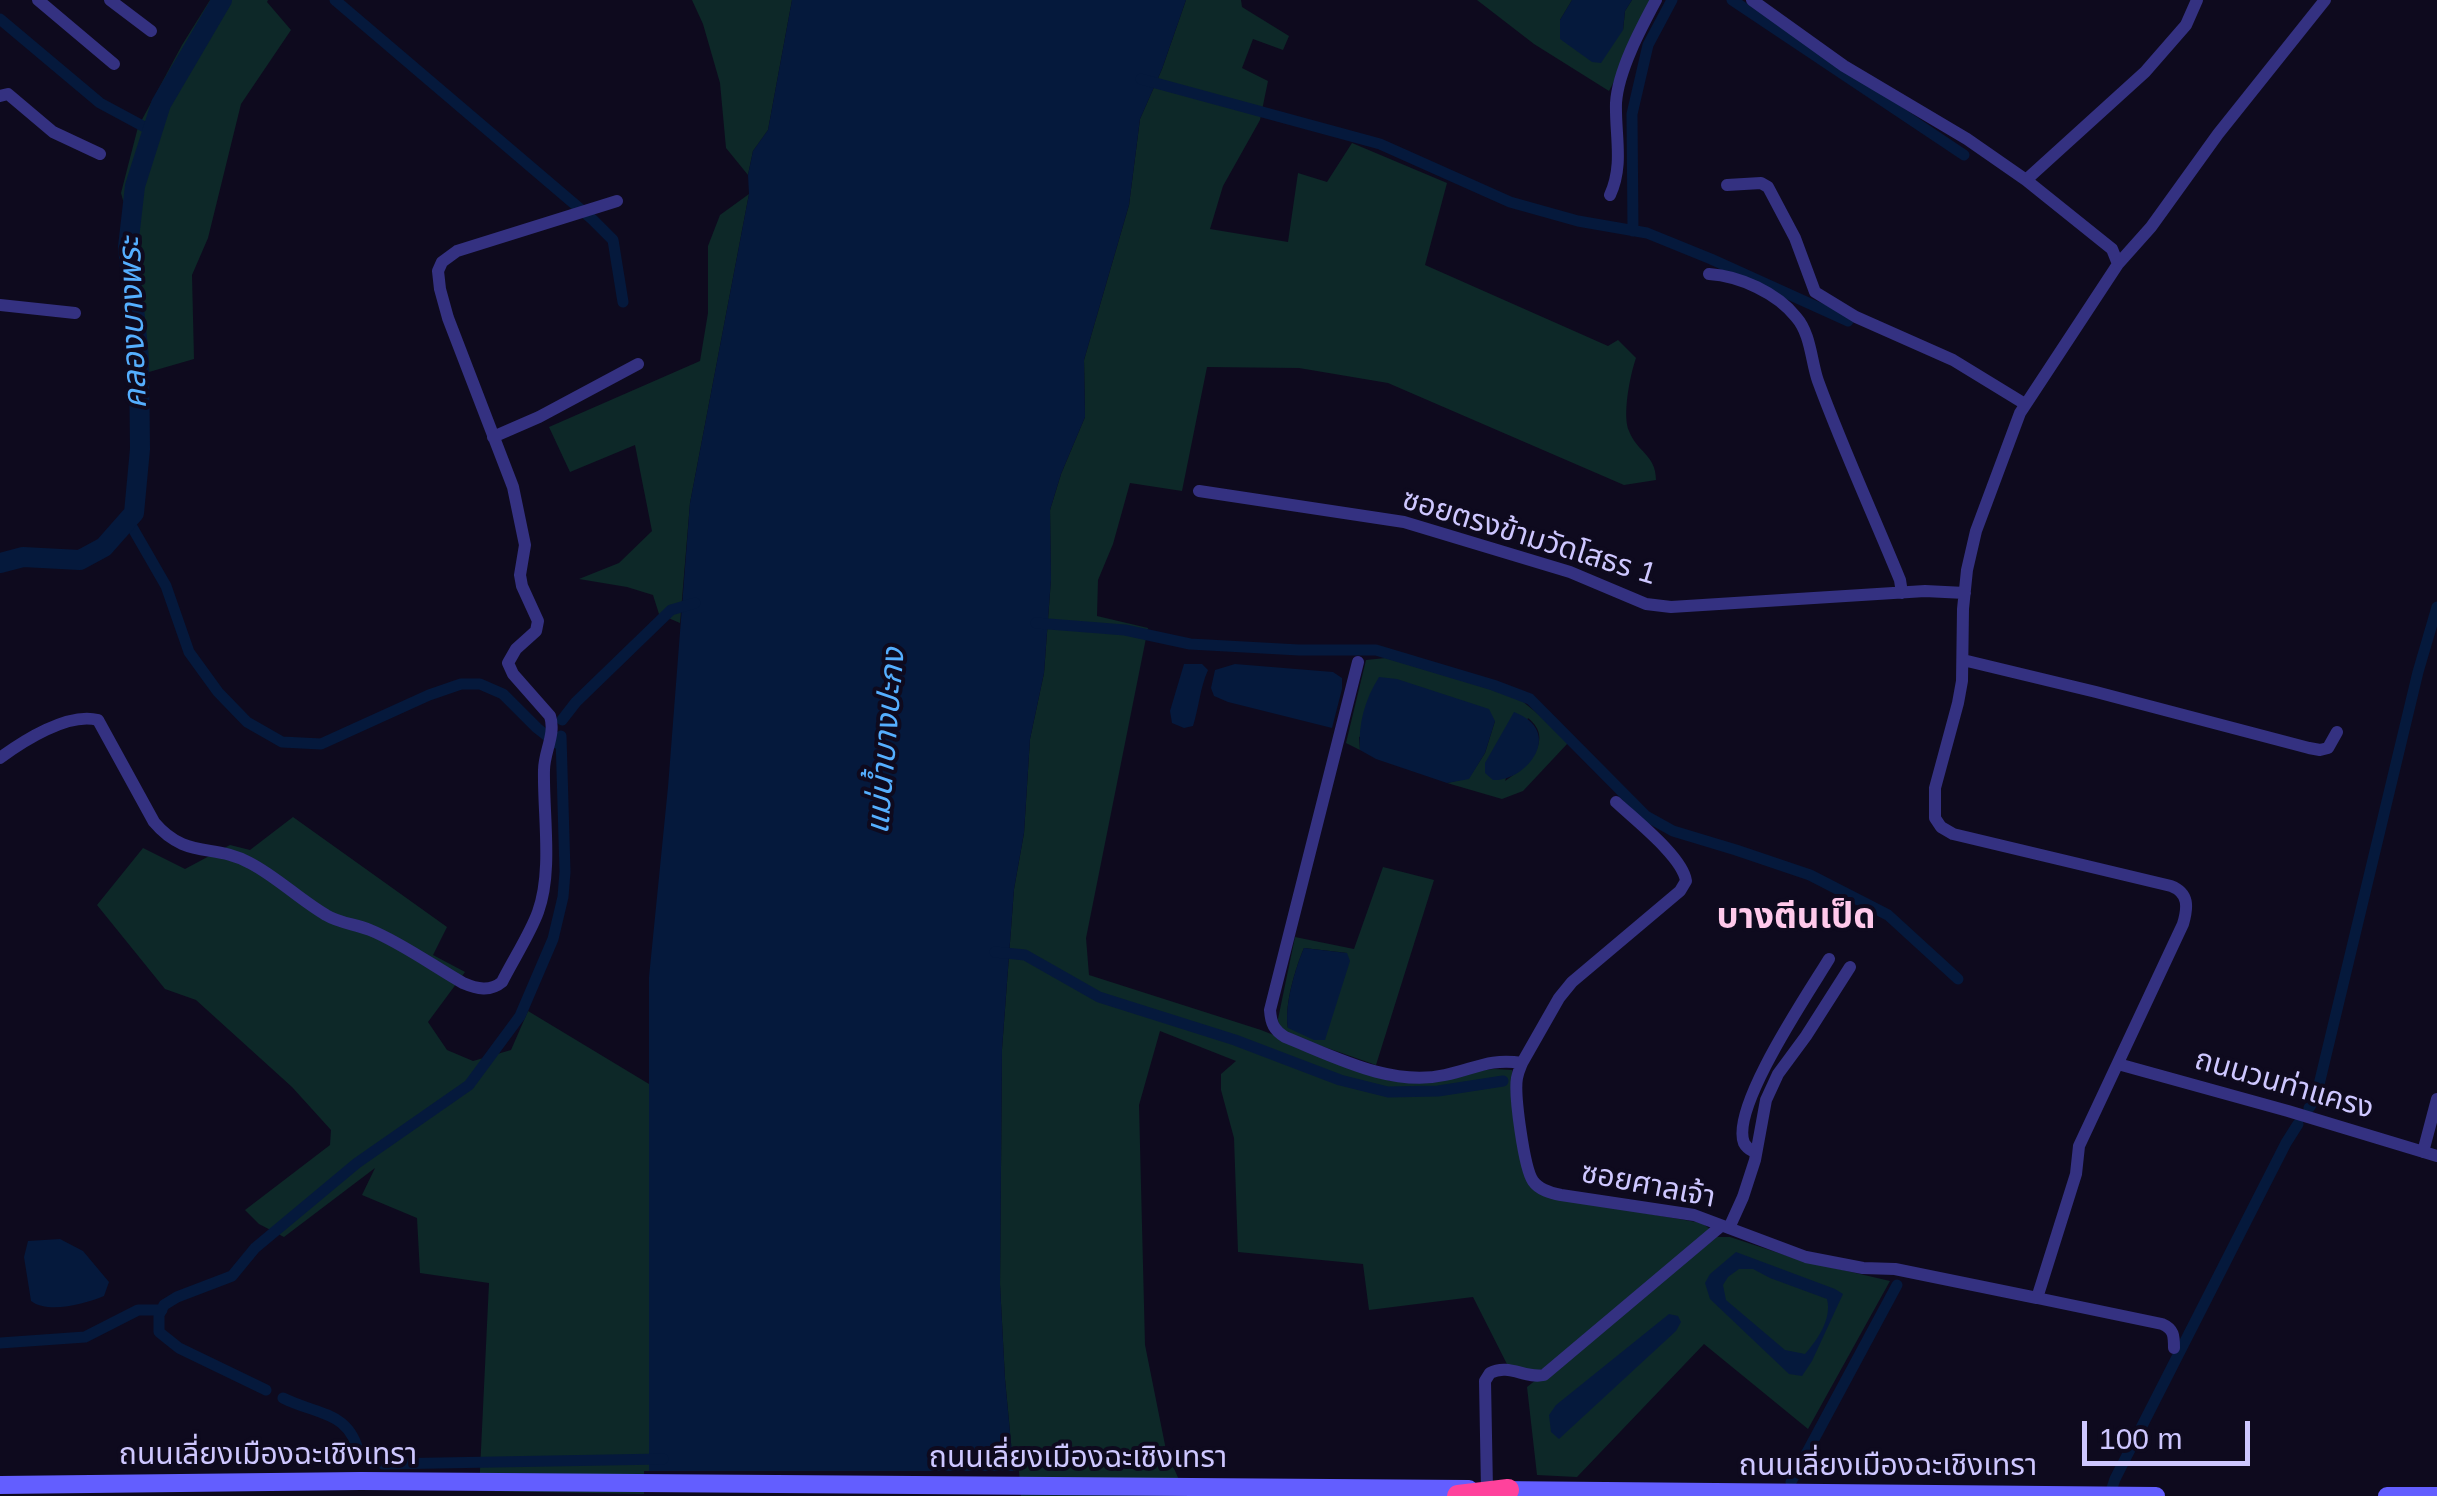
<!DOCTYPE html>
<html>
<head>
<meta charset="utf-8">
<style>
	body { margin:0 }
	#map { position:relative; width:2437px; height:1496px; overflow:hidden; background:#0e0a1e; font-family:Arial,sans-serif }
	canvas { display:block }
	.scale { position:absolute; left:2082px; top:1421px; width:168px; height:45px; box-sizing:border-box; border:5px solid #cec7ff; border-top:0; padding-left:12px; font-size:30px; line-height:35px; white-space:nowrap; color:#cec7ff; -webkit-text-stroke:8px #0e0a1e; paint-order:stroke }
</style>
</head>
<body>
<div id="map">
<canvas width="2437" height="1496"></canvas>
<div class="scale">100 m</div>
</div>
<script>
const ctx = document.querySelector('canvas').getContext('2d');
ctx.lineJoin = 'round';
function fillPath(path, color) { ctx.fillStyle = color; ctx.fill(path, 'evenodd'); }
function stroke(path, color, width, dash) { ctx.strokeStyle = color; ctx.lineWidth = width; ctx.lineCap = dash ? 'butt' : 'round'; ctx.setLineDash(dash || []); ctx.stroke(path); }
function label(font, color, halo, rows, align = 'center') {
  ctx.font = font + ' Arial,"Noto Sans Thai",sans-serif'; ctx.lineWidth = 8; ctx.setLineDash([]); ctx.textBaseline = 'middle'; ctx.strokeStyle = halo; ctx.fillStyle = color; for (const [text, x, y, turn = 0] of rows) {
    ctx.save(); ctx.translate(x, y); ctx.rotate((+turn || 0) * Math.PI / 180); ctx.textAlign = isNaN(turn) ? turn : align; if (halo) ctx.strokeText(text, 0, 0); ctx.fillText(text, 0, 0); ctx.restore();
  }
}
fillPath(new Path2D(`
	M210,0h58l-1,2 24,28 -50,74 -33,134 -16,37 2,84 -45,13 -15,-131 -13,-48 17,-66 44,-82z
	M692,0h100l-24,130 -15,21 -5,24 -22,-27 -6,-65 -17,-59z
	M1186,0h55l1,7 47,29 -6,14 -30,-11 -11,29 26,13 -8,39 -37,66 -13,43 78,13 10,-69 29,9 25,-39 95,40 -22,82 183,81 10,-6 18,18c-6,17 -14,58 -7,73 8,21 27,24 27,49l-32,5 -236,-102 -89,-15 -92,-1 -25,124 -52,-8 -17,61 -15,36 -1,36 51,12 -62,310 3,37 172,55 129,51 104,-12 18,1 7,80 14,39 19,8 150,26 8,6 -167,140 -30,7 -40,-79 -104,13 -6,-46 -125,-12 -4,-114 -13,-48v-16l15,-13 -76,-30 -21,74 6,240 21,105 20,46h-170l-11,-117 -5,-95 2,-235 12,-160 10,-56 6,-94 14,-66 7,-94 -1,-69 11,-36 24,-57 -1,-57 45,-155 11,-86 22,-50z
	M1477,0h95l-12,20 63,10 2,-19 7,-11h24l-47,91 -75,-47z
	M749,194l-59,309 -10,120 -21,-9 -6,-19 -26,-8 -48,-8 40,-16 33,-32 -17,-86 -65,27 -21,-45 151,-66 8,-48v-67l12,-31z
	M1386,658l131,39 31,25 20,21 -45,48 -21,8 -55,-16 22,-5 16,-25 10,-32 -136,16 1,13 -14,-7 20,-83zM1528,718c28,22 -2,49 -23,63z
	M293,817l154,110 -14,28 32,17 -37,50 19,28 26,11 38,-11 17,-39 121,73v410l-170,-3 10,-208 -69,-10 -3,-55 -55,-23 13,-27 -91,69 -25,-13 -14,-14 85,-65 1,-15 -39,-43 -96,-87 -31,-11 -68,-84 46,-57 42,21 45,-24 20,5z
	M1383,867l51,13 -58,185 -86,-30 -11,-7 -1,-9 17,-82 59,12zM1304,948l43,5 -59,75c-4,-22 7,-59 16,-80z
	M1717,1237h13l70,23 90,21 -82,148 -104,-85 -127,133 -40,-2 -10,-88z`), '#0d2828');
fillPath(new Path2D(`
	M792,0h394l-24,69 -22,50 -11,86 -45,155 1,57 -24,57 -11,36 1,69 -7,94 -14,66 -6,94 -10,56 -12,160 -2,235 5,95 11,117h-367v-519l19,-190 22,-284 59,-309 -1,-19 5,-24 15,-21z
	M1572,0h60l-7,11 -2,19 -22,33 -9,-1 -32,-23v-19z
	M1184,664h18l6,6c-8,18 -9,37 -15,56l-9,2 -12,-5 -2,-12z
	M1235,664l98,8 9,6v11l-10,39 -104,-26 -14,-6 -3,-8 4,-18z
	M1379,677l18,2 92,30 6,12 -10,32 -16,26 -22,4 -71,-24 -16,-9c-2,-26 5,-51 19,-73z
	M1514,712c52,20 12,70 -21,68l-8,-7v-10z
	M1304,948l43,5 3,8 -25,79h-11l-26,-12c-4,-22 7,-59 16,-80z
	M60,1239l23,12 26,31 -5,14c-19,8 -56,18 -73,5l-7,-44 4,-16z
	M1736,1252l99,37 8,5 -31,67 -10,15 -13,-2 -79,-75 -5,-16 5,-9zM1739,1269h14l17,9 57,21c5,20 -9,40 -22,55l-20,-4 -59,-50 -3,-15 5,-8z
	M1669,1314l9,2 3,6 -5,9 -117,108 -8,-7 -2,-17 7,-10z`), '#05193c');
fillPath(new Path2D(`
	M644,1471h375l2,25h-377z`), '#0e0a1e');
stroke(new Path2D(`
	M335,0l257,219 21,21 10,62
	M1732,0l232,155
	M0,19l100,84 52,28
	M1141,79l239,65 130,58 68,19 69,12 64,26 137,62
	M1633,231l-1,-117 16,-69 24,-45
	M128,520l38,66 23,66 29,40 29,30 35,20 39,2 108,-49 32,-11h19l23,10 34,34 19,15
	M1036,623l89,7 65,14 109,6h77l117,35 37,14 116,117 27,15 63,19 74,25 78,40 70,64
	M562,720l14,-18 95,-92 24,-7
	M995,952l30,3 74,42 136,43 105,40 48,12 50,-1 65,-10
	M2309,1108l7,-11 102,-425 19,-65
	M0,1343l85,-6 53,-27h24
	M266,1390l-87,-42 -20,-16v-17l5,-10 13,-8 55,-21 23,-28 102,-85 112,-78 51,-69 33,-77 10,-42 2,-25 -4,-136
	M283,1398c36,18 67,12 77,59
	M383,1464l280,-5
	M1791,1482l106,-197
	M2112,1488l3,-9 171,-336 12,-19`), '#05193c', 11);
stroke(new Path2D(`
	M0,563l23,-6 57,3 24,-13 30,-34 6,-64 -1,-90 -11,-112 7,-61 26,-82 61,-104`), '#05193c', 20);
stroke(new Path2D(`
	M38,0l76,64
	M110,0l41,31
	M0,96l8,-2 45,38 47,22
	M2026,180l119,-108 41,-47 11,-25
	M1727,185l34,-2 7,4 27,51 20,54 41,25 97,43 72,44
	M1610,195c14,-30 5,-60 6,-92 2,-32 25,-75 40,-103
	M2118,264l33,-37 67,-93 107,-134
	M1709,274c31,2 68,19 87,43 15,17 15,44 22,64 25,68 55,133 82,199l2,13
	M0,305l75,8
	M493,437l46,-20 99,-53
	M1199,491l205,31 166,50 76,32 25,3 254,-16 40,2
	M1963,660l133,32 213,56 11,2 8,-2 9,-16
	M1358,662l-88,348c1,14 4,20 15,27 50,20 106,50 160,38 30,-6 44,-17 77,-12
	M0,758c23,-17 68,-46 98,-38l56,102c32,38 60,21 96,41 27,14 50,37 76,52 13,8 29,9 44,15 32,13 63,36 93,53 14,6 27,9 39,-1 11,-22 28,-48 36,-70 15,-41 5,-98 6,-142 0,-18 12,-36 6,-54l-37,-42 -5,-11 8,-14 20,-18 2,-10 -16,-35 -2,-11 5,-30 -12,-58 -65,-169 -8,-29 -2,-18 4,-9 15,-11 160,-50
	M1616,802c18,17 67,55 70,79l-6,10 -108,91 -13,16 -37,65c-2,5 -4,9 -5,15 -3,16 7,90 16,103 6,9 18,12 28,14l133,20 112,42 57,11 32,1 142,29 39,-124 3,-28 104,-222c5,-17 6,-31 -12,-38l-218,-52 -12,-7 -6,-9v-30l23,-85 4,-22 1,-72 4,-39 9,-39 44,-118 98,-149 -6,-15 -86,-69 -59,-41 -123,-73 -92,-66
	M2118,1064l170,47 149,45
	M2423,1152l14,-53
	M1756,1153c-5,-3 -9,-4 -12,-10 -14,-35 65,-151 85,-184
	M1729,1228l14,-31 12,-37 11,-60 12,-26 28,-38 44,-69
	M2037,1298l125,26c12,5 12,12 12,24
	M1487,1490l-2,-109 5,-8c19,-10 35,6 54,2l177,-149`), '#343181', 12);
stroke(new Path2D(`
	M0,1485l361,-4 1108,8
	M1495,1490l661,6
	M2387,1496h50`), '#635eff', 18);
stroke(new Path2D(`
	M1458,1496l50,-6`), '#ff429c', 22);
label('30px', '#cec7ff', '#0e0a1e', [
	["ซอยตรงข้ามวัดโสธร 1",1529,538,17],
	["ถนนวนท่าแครง",2284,1085,16],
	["ซอยศาลเจ้า",1648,1186,11],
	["ถนนเลี่ยงเมืองฉะเชิงเทรา",268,1456],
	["ถนนเลี่ยงเมืองฉะเชิงเทรา",1078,1459],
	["ถนนเลี่ยงเมืองฉะเชิงเทรา",1888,1467]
]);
label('italic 32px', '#55afff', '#0e0a1e', [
	["คลองบางพระ",134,323,-92],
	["แม่น้ำบางปะกง",887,741,-85]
]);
label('bold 35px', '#ffc9eb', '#0e0a1e', [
	["บางตีนเป็ด",1796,918]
]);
</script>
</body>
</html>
